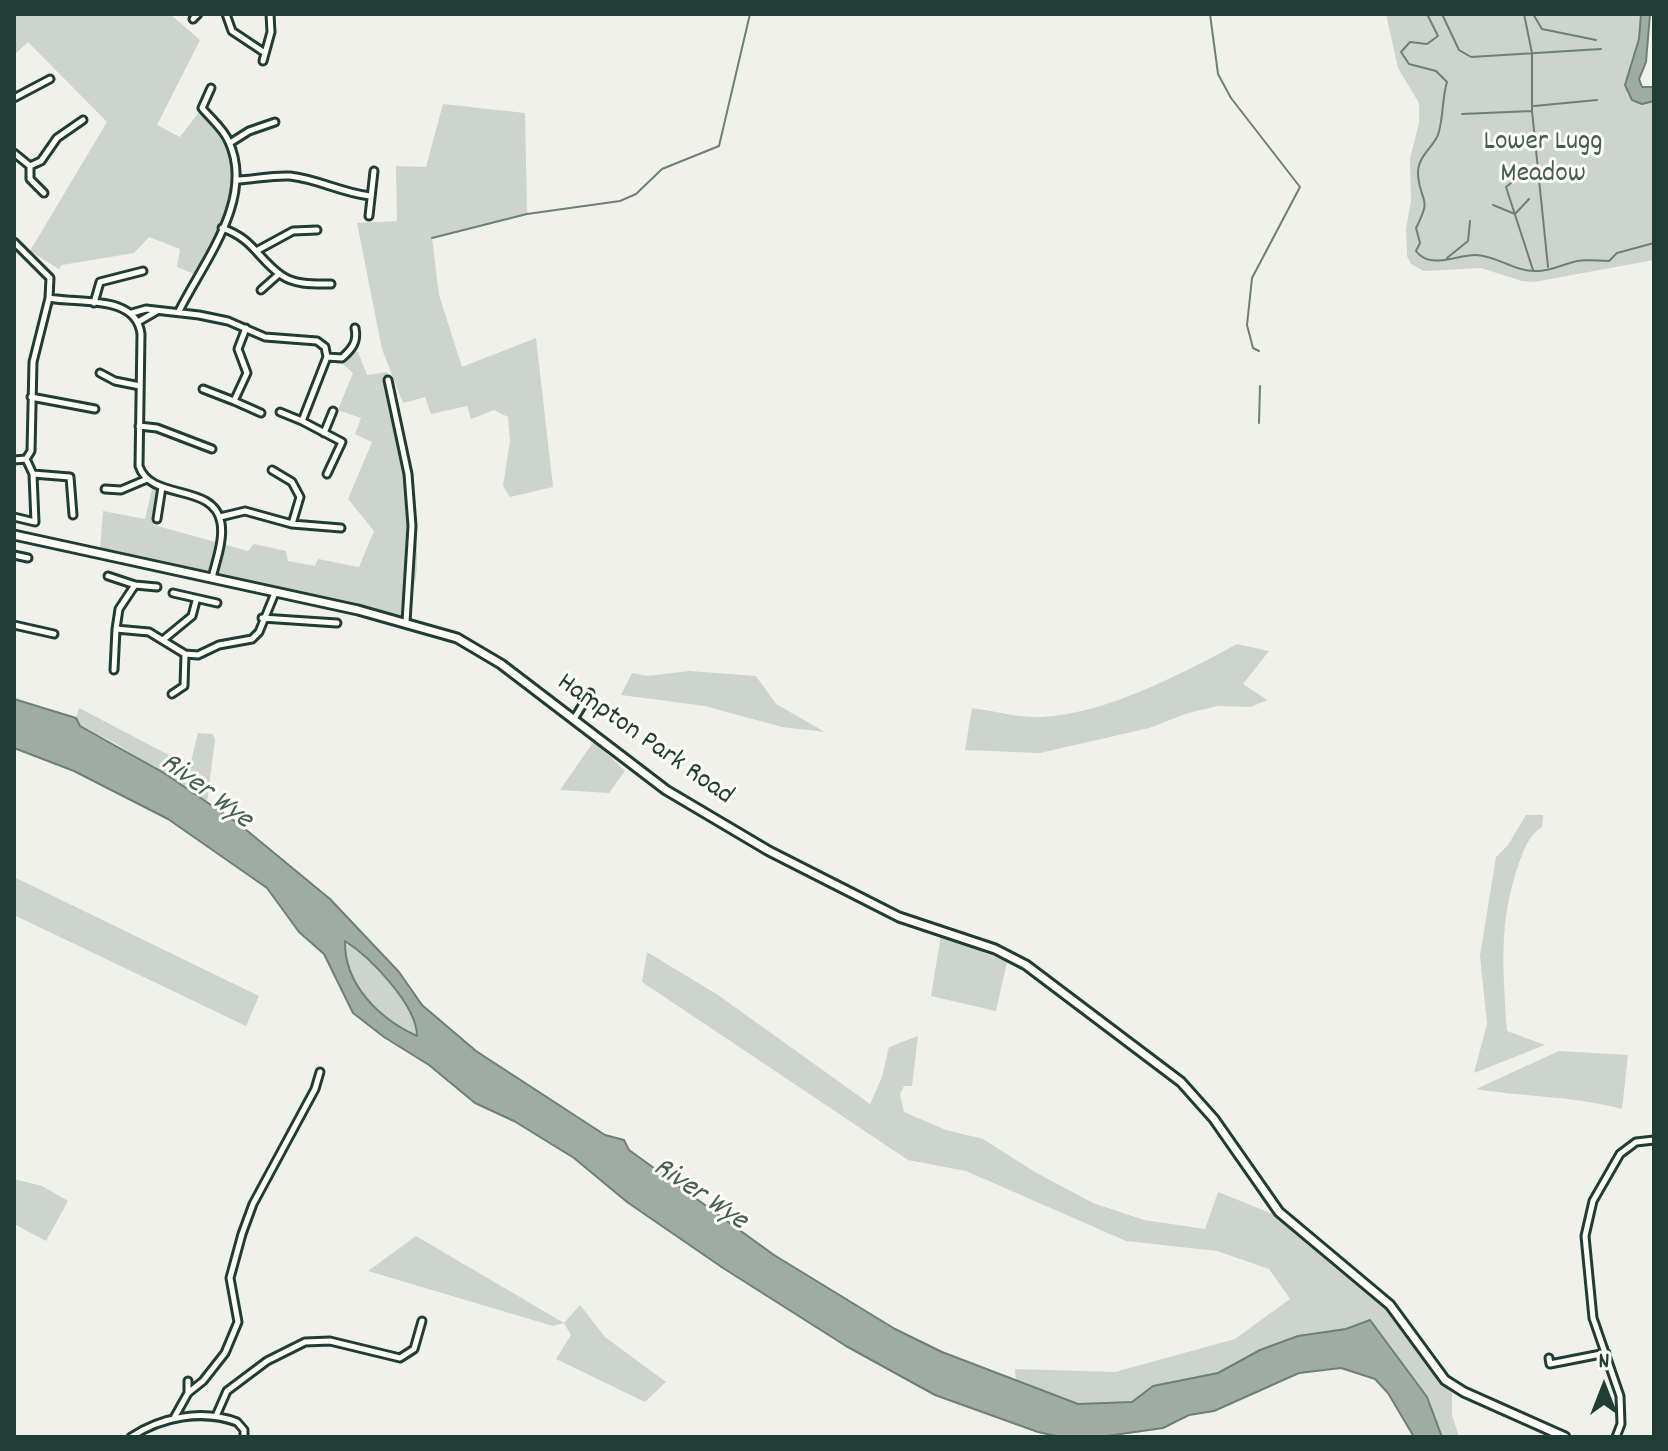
<!DOCTYPE html>
<html>
<head>
<meta charset="utf-8">
<style>
	body { margin:0 }
	#map { position:relative; width:1668px; height:1451px; overflow:hidden; background:#f0f1eb; font-family:Dekko,sans-serif }
	canvas { display:block }
	.frame { position:absolute; inset:0; border:16px solid #1f3d34; pointer-events:none }
	.north { position:absolute; left:1564px; top:1347px; width:80px; height:80px; -webkit-text-stroke:6px #fdfcf7; paint-order:stroke; rotate:0deg; font-size:22px; font-weight:700; line-height:32px; text-align:center; color:#1f3d34 }
	.north::after { content:''; display:block; margin:auto; width:28px; height:36px; background:#1f3d34; clip-path:polygon(50% 0,100% 100%,50% 72%,0 100%) }
</style>
</head>
<body>
<div id="map">
<canvas width="1668" height="1451"></canvas>
<div class="frame"></div>
<div class="north">N</div>
</div>
<script>
const ctx = document.querySelector('canvas').getContext('2d');
ctx.lineJoin = 'round';
function fillPath(path, color) { ctx.fillStyle = color; ctx.fill(path, 'evenodd'); }
function stroke(path, color, width, dash) { ctx.strokeStyle = color; ctx.lineWidth = width; ctx.lineCap = dash ? 'butt' : 'round'; ctx.setLineDash(dash || []); ctx.stroke(path); }
function label(font, color, halo, rows, align = 'center') {
  ctx.font = font + ' Dekko,sans-serif'; ctx.lineWidth = 6; ctx.setLineDash([]); ctx.textBaseline = 'middle'; ctx.strokeStyle = halo; ctx.fillStyle = color; for (const [text, x, y, turn = 0] of rows) {
    ctx.save(); ctx.translate(x, y); ctx.rotate((+turn || 0) * Math.PI / 180); ctx.textAlign = isNaN(turn) ? turn : align; if (halo) ctx.strokeText(text, 0, 0); ctx.fillText(text, 0, 0); ctx.restore();
  }
}
fillPath(new Path2D(`
	M14,14h156l30,26 -43,85 23,12 22,-29c22,23 43,53 33,86l-36,82 -22,-9 3,-18 -31,-12 -15,16 -72,12 -3,4 -29,-18 77,-129 -79,-80 -14,13z
	M1386,14h255l-2,24 -14,47 17,19 12,-3v159l-120,22 -12,-1 -41,-13 -57,3 -13,-7 -4,-8 -1,-27 5,-28 -1,-43 9,-35v-20l-21,-35z
	M443,104l82,9 2,101 -95,24 7,57 23,72 74,-29 17,149 -43,10 -7,-11 7,-45 -2,-24 -14,-7 -23,9 -4,-13 -36,8 -6,-17 -22,6 -21,-54 -25,-126 40,-2 -1,-55 30,1z
	M350,351l8,1 9,23 20,-3c21,59 31,127 30,190 0,18 -6,37 -8,55l-309,-68 3,-38 42,8 7,-30 8,2 -6,34 94,26 6,-7 32,7 2,10 27,5 3,-7 41,8 15,-36 -26,-32 24,-57 -17,-8 6,-16 -23,-8 15,-37 -18,-16z
	M1237,644l32,7 -26,33 24,16 -16,7 -33,-1 -30,7 -39,15 -109,25 -75,-3 7,-42c22,3 46,10 68,9 64,-2 141,-43 197,-73z
	M689,671l67,5 20,28 49,28 -43,-5 -77,-21 -84,-11 11,-22 16,3z
	M79,708l111,58 8,-33 14,1 3,5 -8,63 -92,-59 -35,-17 -4,-8z
	M594,741l31,30 -16,22 -49,-3z
	M1526,815h17l-1,12c-14,9 -17,21 -23,36 -21,59 -16,106 -12,168l38,14 -71,28 13,-49 -7,-68 16,-99 12,-12z
	M14,877l245,119 -13,30 -232,-111z
	M941,935l66,27 -11,49 -65,-15z
	M345,940c26,21 71,61 73,96 -39,-20 -74,-50 -73,-96z
	M647,952l71,43 152,109 12,-27 7,-30 29,-11 -6,50h-8l-4,8 4,18 42,18 37,9 52,33 58,31 51,17 61,9 13,-37 55,22 113,92 19,20 47,67v22l7,22h-17l-15,-40 -57,-77 -24,9 -48,7 -38,14 -42,23 -64,13 -22,16 -54,2 -62,-24 -1,-11 100,3 120,-33 55,-40 -21,-30 -52,-18 -91,-10 -160,-70 -58,-11 -266,-178z
	M1559,1051l69,4 -6,54c-48,-13 -97,-12 -146,-20z
	M14,1179l28,7 26,15 -22,40 -32,-17z
	M416,1236l148,87 16,-18 25,32 61,45 -21,20 -89,-43 15,-24 -7,-12 -11,3 -185,-55z`), '#cdd3cd');
const water = new Path2D(`
	M1641,14h9l-4,48 -7,17 3,8h12v14l-12,3 -10,-4 -7,-15 14,-46z
	M14,699l62,19 4,8 84,47 75,51 91,75 69,73 23,33 54,46 129,84 19,5 5,10 145,105 121,74 47,23 136,52 54,-2 21,-16 65,-13 42,-23 38,-14 48,-7 24,-9 57,77 15,40h-28l-26,-44 -13,-14 -34,-11 -42,5 -85,38 -25,4 -26,13 -63,9h-39l-23,-5 -103,-37 -89,-49 -123,-78 -96,-66 -53,-44 -60,-37 -39,-18 -46,-38 -45,-28 -31,-24 -29,-59 -25,-22 -32,-44 -99,-69 -94,-48 -60,-23zM345,941c25,16 72,64 72,95 -37,-17 -73,-51 -72,-95z`);
fillPath(water, '#9faca4');
stroke(water, '#6c8077', 2);
stroke(new Path2D(`
	M1210,14l8,60 13,24 69,89 -48,91 -5,47 6,23 6,3
	M1427,14l11,22 -11,8 -17,-2 -9,10 8,12 27,7 11,11c-5,15 -4,44 -10,55 -7,13 -20,21 -19,38 2,29 15,20 -2,53l4,15 -4,8c14,19 40,4 59,4 21,0 38,16 60,16 14,1 28,-7 42,-10 11,-2 21,0 32,0l8,-8 37,-10
	M1442,14l17,36 12,7 130,-8
	M1524,14l8,39v58l16,156
	M1533,14l9,15 54,11
	M1534,106l63,-6
	M1462,114l70,-3
	M1521,175l-15,12 27,83
	M1493,205l22,9 14,-15
	M432,238l95,-24 93,-13 16,-7 26,-25 57,-23 31,-132
	M1447,258l21,-17 2,-20
	M1259,423l1,-37`), '#6c8077', 2);
const minor = new Path2D(`
	M226,14l6,17 33,22
	M193,19l5,-5
	M263,61l8,-29 -1,-18
	M14,98l36,-19
	M230,143l19,-12 26,-9
	M14,153l16,13 11,-5 16,-23 26,-18
	M30,166v13l14,14
	M239,180c16,-1 35,-5 51,-4 28,3 52,17 80,20
	M369,216l5,-45
	M222,228c32,11 35,30 59,47 14,10 33,9 50,9
	M14,242l36,36 -1,20 -16,64 -2,89 -5,8 7,15 2,48 -21,-5
	M258,250l35,-19 24,-1
	M261,290l18,-16
	M49,298c30,6 87,-4 92,36l-2,132c12,36 75,16 82,57 3,17 -5,38 -9,55
	M94,303l6,-21 43,-11
	M179,311c25,-50 76,-112 50,-169 -5,-13 -18,-23 -27,-34l9,-20
	M132,313l14,-4 53,6 29,6 37,16 52,4 8,6 2,10 -25,64 -22,-9
	M138,322l19,-11
	M327,357l15,1c10,-9 16,-16 13,-30
	M100,373l15,8 25,5
	M388,380l20,94 4,52 -6,96
	M203,389l31,12 13,-28 -9,-24 8,-21
	M31,397l64,12
	M234,401l27,12
	M302,421l40,21 -15,32
	M139,426l18,2 55,21
	M324,433l9,-22
	M14,460l12,-1
	M272,470l20,12 8,15 -8,27
	M33,474l37,3 3,38
	M105,489l16,1 26,-11
	M220,517l25,-6 47,13 49,4
	M157,519l5,-32
	M14,555l14,3
	M108,576l27,9 22,2
	M173,593l44,10
	M262,618l75,5
	M14,625l40,9
	M116,629l3,-20 16,-24
	M164,639l28,-23 4,-15
	M114,670l2,-41 33,3 36,22 13,1 21,-10 33,-6 7,-7 16,-39
	M576,693l9,7
	M172,694l12,-8 1,-32
	M574,719l16,-26
	M1549,1358l1,6 56,-11
	M188,1393l15,-12 22,-28 13,-31 -8,-44 12,-44 11,-30 62,-115 5,-17
	M216,1416l11,-25 40,-30 38,-19 25,-1 70,17 14,-9 8,-28
	M174,1418l14,-25v-12
	M131,1437c30,-20 71,-28 106,-15l7,8v7
	M1616,1437l5,-13 -1,-28 -27,-78 -8,-82 8,-35 27,-47 16,-12 18,-2`);
const major = new Path2D(`
	M14,535l344,75 99,28 44,26 165,126 103,61 130,66 96,32 31,16 155,117 33,37 65,93 111,93 55,75 19,12 101,45`);
stroke(minor, '#1f3d34', 11);
stroke(major, '#1f3d34', 13);
stroke(minor, '#fdfcf7', 5);
stroke(major, '#fdfcf7', 7);
label('28px', '#425b53', '#fdfcf7', [
	["Lower Lugg",1543,144],
	["Meadow",1543,176]
]);
label('28px', '#1f3d34', '#fdfcf7', [
	["Hampton Park Road",644,741,35]
]);
label('italic 30px', '#455e56', '#fdfcf7', [
	["River Wye",205,793,37],
	["River Wye",699,1196,34]
]);
</script>
</body>
</html>
